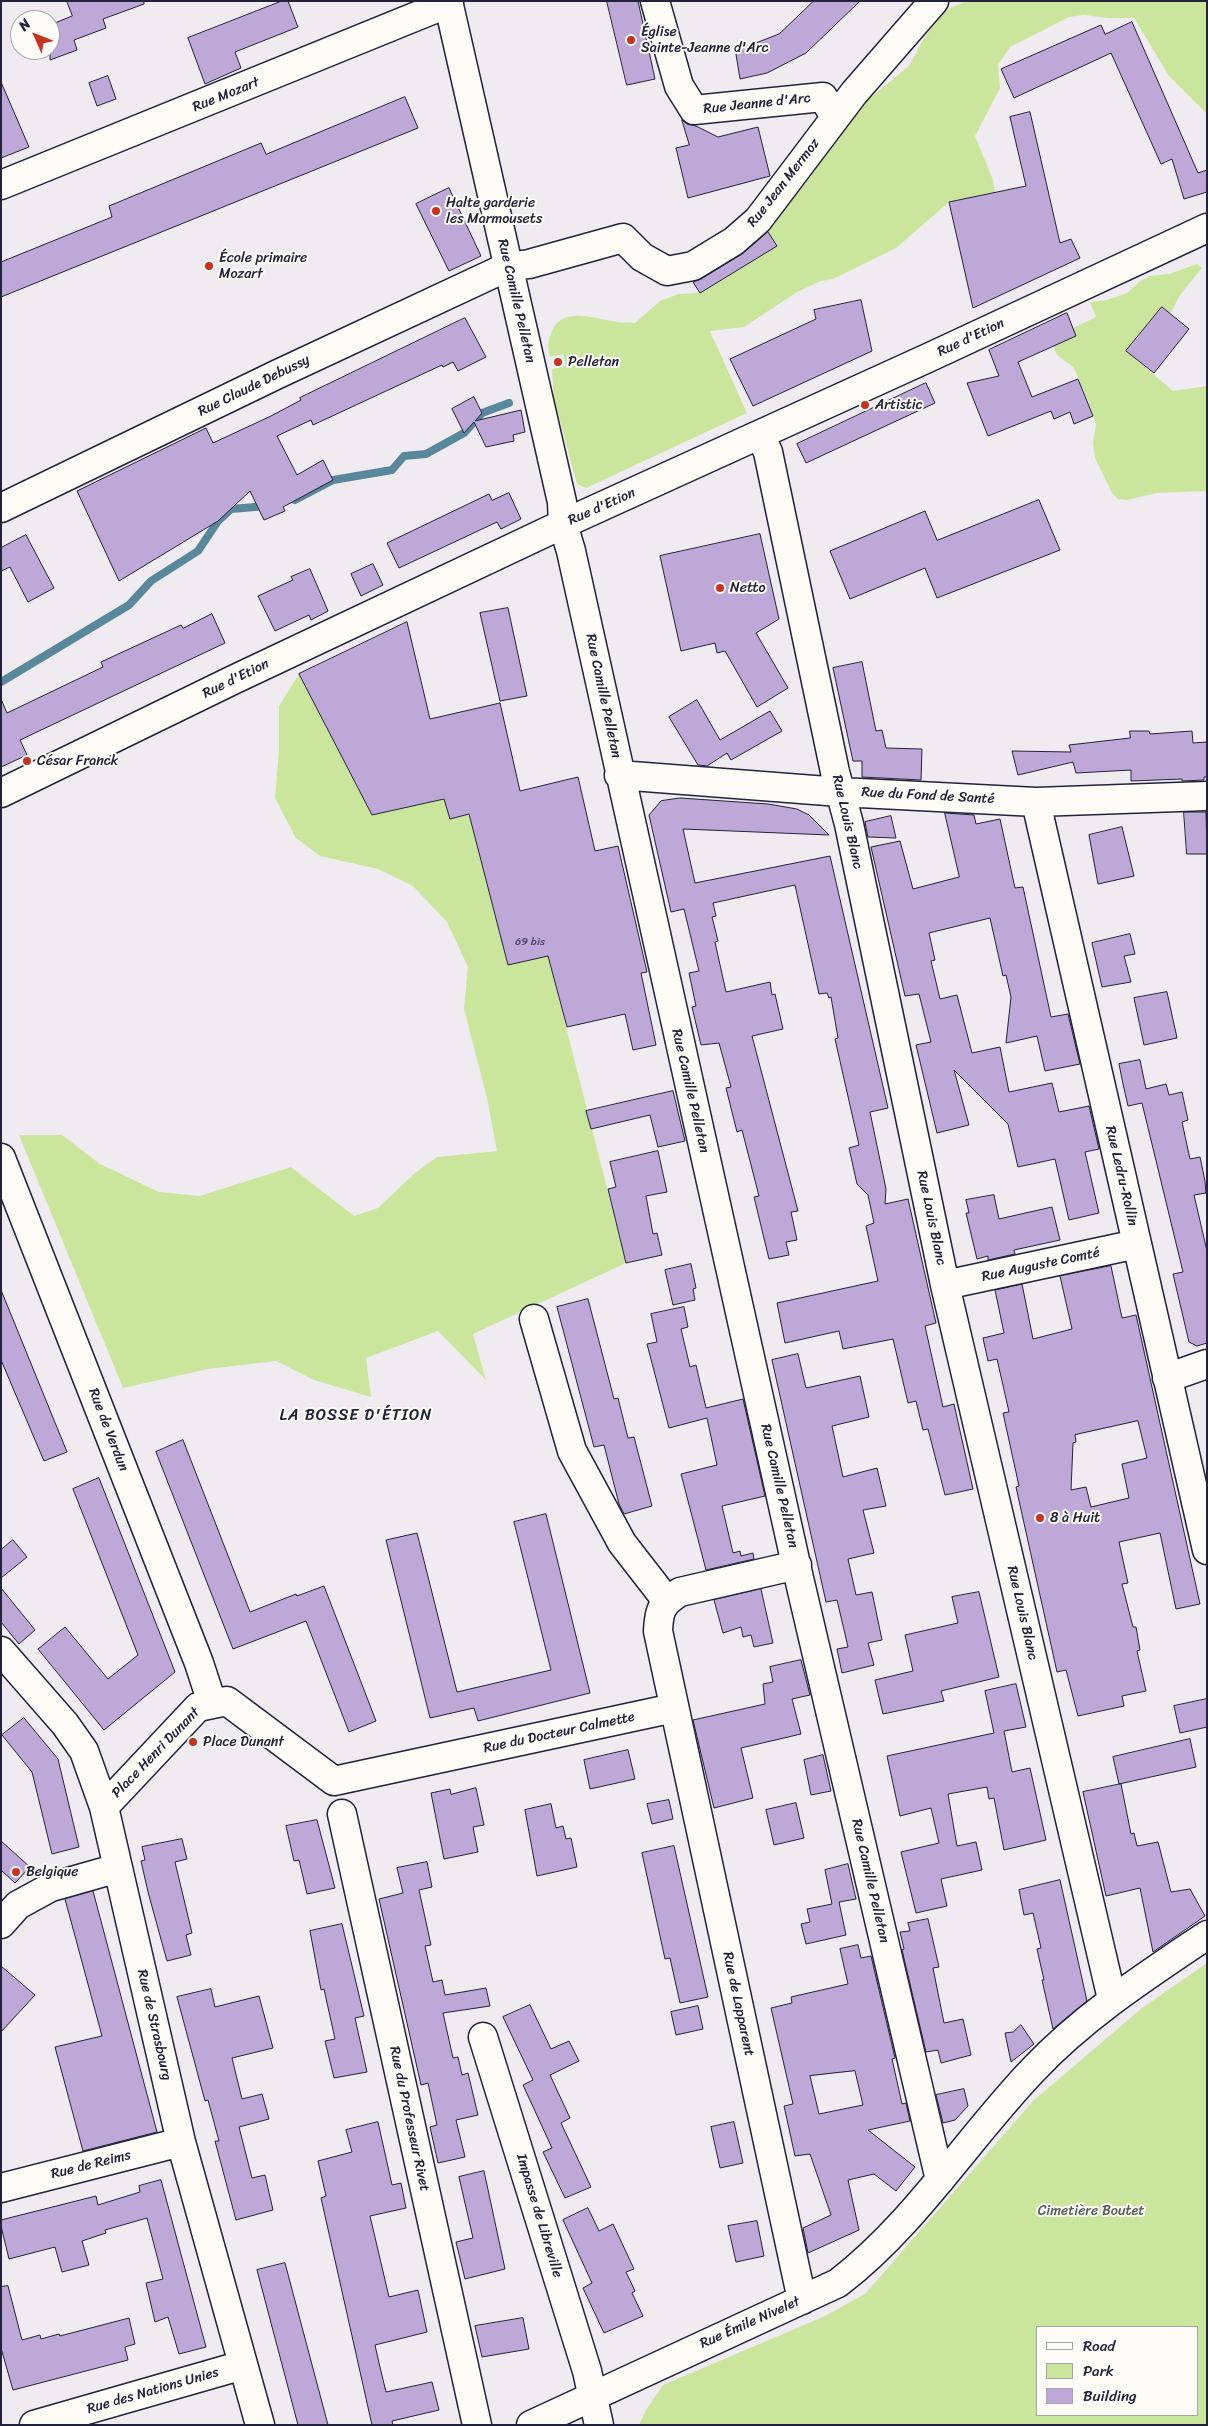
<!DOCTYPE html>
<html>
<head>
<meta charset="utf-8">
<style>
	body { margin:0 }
	#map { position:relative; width:1208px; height:2426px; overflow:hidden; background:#f0ebf1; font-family:Sriracha,sans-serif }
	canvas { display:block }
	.frame { position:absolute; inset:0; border:2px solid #22223b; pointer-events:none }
	.legend { position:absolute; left:1036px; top:2326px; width:162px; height:90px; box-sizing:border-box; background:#fdfcf7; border:1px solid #a5a5ac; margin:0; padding:6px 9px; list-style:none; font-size:15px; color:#22223b }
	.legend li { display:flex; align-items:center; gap:10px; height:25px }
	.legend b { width:25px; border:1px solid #a5a5ac }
	.north { position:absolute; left:10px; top:10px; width:50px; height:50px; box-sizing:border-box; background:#fdfcf7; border:1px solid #a5a5ac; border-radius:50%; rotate:314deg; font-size:14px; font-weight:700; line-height:20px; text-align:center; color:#22223b }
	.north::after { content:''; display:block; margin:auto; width:18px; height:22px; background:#c8321e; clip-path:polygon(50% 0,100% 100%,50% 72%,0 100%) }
</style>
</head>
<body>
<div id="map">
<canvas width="1208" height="2426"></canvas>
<div class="frame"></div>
<ul class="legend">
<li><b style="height:6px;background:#fdfcf7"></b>Road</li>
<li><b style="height:14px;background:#cae69c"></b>Park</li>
<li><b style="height:14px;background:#bda8d7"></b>Building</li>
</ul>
<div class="north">N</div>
</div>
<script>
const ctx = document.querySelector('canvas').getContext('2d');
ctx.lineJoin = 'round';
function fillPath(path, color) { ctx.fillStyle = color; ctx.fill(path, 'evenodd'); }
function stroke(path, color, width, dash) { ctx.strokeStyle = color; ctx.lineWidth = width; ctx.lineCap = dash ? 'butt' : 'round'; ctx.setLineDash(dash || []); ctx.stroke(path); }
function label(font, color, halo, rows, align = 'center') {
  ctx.font = font + ' Sriracha,sans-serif'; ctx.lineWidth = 4; ctx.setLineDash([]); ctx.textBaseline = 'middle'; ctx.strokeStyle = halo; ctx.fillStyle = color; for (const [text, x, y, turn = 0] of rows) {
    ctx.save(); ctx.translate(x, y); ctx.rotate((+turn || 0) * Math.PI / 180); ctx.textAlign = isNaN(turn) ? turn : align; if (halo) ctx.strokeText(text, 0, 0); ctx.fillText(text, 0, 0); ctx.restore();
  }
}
fillPath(new Path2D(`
	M968,1h239v113l-38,-38 -35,-58h-26l-24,-3 -15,2 -59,30 -12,18 2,23 -25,48 18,44 2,12 -46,10 -53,46 -63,31 -12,2 -24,11 -53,35 -34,4 37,82 -161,75 -9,-4 -23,-85 -2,-30 14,-3 -3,-12 -13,3c-3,-11 -2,-15 2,-26 10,-24 40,-13 60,-10 7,2 16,1 23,2l25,-22 19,-7 21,-1 77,-47 -11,-16 37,-44 61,-83 45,-37 14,-26 19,-26 8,-6z
	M1197,264l5,4 -22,27 -10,19 -8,-7 -36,44 47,40 34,-5v105l-51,2 -29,7 -9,-1 -6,-6 -17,-35 -2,-15 3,-18 -7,-22 -15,-35 -17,-13 -4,-9 23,-10 -3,-8 23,-11 -6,-15 17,-2 20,-7 12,-11 11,-6 19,-2z
	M299,674l73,141 72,-16 6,20 19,-5 39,151 40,-9 78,307 -153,71 13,46 -48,-49 -72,27 5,39 -57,-17 -38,-19 -68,8 -85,19 -104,-253h43l38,29 59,28 41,4 91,-29 63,49 24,-8 37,-35 22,-16 60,-6 -10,-53 -23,-89 4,-42 -21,-45 -34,-36 -35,-17 -58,-13 -24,-18 -21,-40 4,-48v-44z
	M1207,1963v462h-568l7,-15 17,-25 160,-68 42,-23 168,-193 109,-93zM1037,2327h160v88h-160z`), '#cae69c');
stroke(new Path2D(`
	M295,500l38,-20 59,-10 12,-14 22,-2 38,-21 18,-20 27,-10
	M1,682l128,-77 22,-24 47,-30 20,-30 13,-12 36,-3`), '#59879b', 8);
const building = new Path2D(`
	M67,1h77v3l-41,15 3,9 -32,12 3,10 -27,10v-35l22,-9z
	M282,1h6l10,26 -63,25 6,16 -36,16 -17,-46z
	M607,1h31l17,78 -28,6z
	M814,1h46l-54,52 -39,20 -27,6 -5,-31 13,-2 31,-12z
	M1132,22l66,151 9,-3v22l-23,7 -12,-40 -11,5 -50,-111 -97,45 -13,-29 100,-44 4,9z
	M108,76l8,23 -19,7 -8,-23z
	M1,82l28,65 -28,11z
	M405,97l13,31 -417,169v-35l111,-45 -3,-11 152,-63 5,11z
	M1030,112l30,131 11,-4 9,19 -107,50 -24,-106 77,-16 -16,-69z
	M682,120l5,4 9,2 22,11 40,-10 12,49 -82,22 -12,-50 13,-3z
	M449,188l32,68 -32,15 -33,-67z
	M768,232l9,14 -77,47 -7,-11 8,-3 41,-25z
	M861,300l11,51 -119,55 -23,-47 86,-40 -2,-9z
	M1162,307l27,22 -35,44 -28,-22z
	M1067,313l9,23 -58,26 14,35 46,-18 15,37 -19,8 -4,-12 -16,7 -3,-8 -63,25 -21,-53 32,-7 -10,-26z
	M465,318l21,39 -28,14 -5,-9 -10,5 -1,-2 -129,60 -2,-5 -34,16 20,39 26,-15 10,20 -50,27 2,4 -21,9 -14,-29 -32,30 -99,60 -42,-90 129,-63 7,15 58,-27 30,-16 -1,-2z
	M926,383l9,20 -129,60 -9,-19z
	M474,397l8,16 -7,8 46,-11 4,22 -12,3 1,6 -28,6 -12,-25 -10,11 -12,-24z
	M509,493l12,26 -20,10 -4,-7 -98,46 -12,-25 102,-49 3,6z
	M1039,500l21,50 -123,48 -12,-30 -75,31 -20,-48 95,-40 12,29z
	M760,534l19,85 -23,14 32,55 -31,19 -32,-56 -8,2 -2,-10 -34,8 -21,-95z
	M26,535l28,53 -26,14 -18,-35 -9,4v-23z
	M373,564l10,21 -22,11 -10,-22z
	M310,569l18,42 -17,9 -2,-5 -34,16 -17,-35 35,-16 -2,-3z
	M508,608l19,88 -27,5 -20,-88z
	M212,614l13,29 -205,97 7,15 -26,12v-68l6,14 96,-46 -2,-5 80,-37 2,3z
	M407,622l23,97 70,-16 20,88 58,-14 17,74 23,-5 29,126 -6,1 15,72 -23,5 -8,-36 -58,13 -19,-71 -40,9 -39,-151 -19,5 -6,-20 -72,16 -73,-141z
	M862,662l14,69 6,-1 4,18 36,1 -1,31 -59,-3v-16h-9l-20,-93z
	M697,700l23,40 50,-29 12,20 -51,29 -4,-7 -20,13 -9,-1 -29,-48z
	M1130,731h19l1,3 42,-3 1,12 14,-1v35h-3v3l-22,1v-2l-51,2v-11l-55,3 -3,-11 -55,13 -6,-24 59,1 -2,-7 61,-7z
	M680,798l88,6 29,5 12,6 20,20 -146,-6 12,54 135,-27 58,252 -18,4 16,77 -1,15 23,-5 28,124 -11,3 18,81 11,-3 19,85 -28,6 -17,-66 -5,1 -7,-29 -8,2 -15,-64 -50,10 -4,-18 -54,12 -8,-40 101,-22 -12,-55 8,-3 -6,-28 -11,-11 -8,-36 10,-3 -24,-106 3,-1 -7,-41 -2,1 -2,-5 -8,1 -24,-109 -82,18 3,13 -4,1 6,24 -3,1 11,50 44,-10 2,13 3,-1 8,35 -31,7 46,175 -7,1 6,28 -11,2 3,13 -20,4 -15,-62 5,-1 -17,-66 -5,2 -11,-44 5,-1 -12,-44 -18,2 -9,-38 4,-1 -7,-33 10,-2 -15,-62 -13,3 -22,-97 12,-14z
	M1184,812h22l1,42h-20z
	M945,813l29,2 2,9 24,-5 15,69 8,-1 28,130 17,-3 12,50 -35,7 -8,-35 -31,7 5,-46 -5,-22 -3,1 -13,-58 -61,15 6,27 -4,1 9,38 17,-4 15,58 28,-6 9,45 43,-9 7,29 30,-6 10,43 -14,3 14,61 -30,7 -14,-61 -37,8 -10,-43 -54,-54 15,55 -32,8 -21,-88 15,-3 -12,-48 -14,2 -34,-149 29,-6 13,48 46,-12z
	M891,816l5,22 -28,-1 -3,-15z
	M1122,827l12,49 -36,8 -9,-49z
	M1130,934l5,20 -11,2 7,26 -29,5 -10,-44z
	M1167,992l10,46 -33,7 -10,-47z
	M1140,1060l6,29 20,-5 3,11 13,-3 6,28 -6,2 8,37 10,-2 5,24 1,12 -12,2 13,56v92l-10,3 -8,-4 -16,-68 10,-2 -41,-169 -14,3 -5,-22 -4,-20z
	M673,1091l12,50 -27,6 -8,-32 -59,14 -5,-18z
	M658,1151l9,41 -21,4 7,38 4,-1 5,22 -36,8 -18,-74 8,-2 -6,-25z
	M994,1195l5,24 53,-12 8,33 -46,10 1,4 -27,6v-4l-11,3 -11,-46h3l-3,-13z
	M691,1264l5,24 -3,1 2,11 -22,5 -8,-35z
	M1111,1266l11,52 14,-3 64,289 -24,5 -16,-76 -41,9 9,41 -6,1 11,43h3l4,23 -3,1 9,40 -24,5 2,10 -46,10 -12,-46 -9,2 -41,-185 3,-1 -16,-73 6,-1 -12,-53 -9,2 -5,-23 21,-5 -9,-43 27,-6 11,55 39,-10 -12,-53zM1138,1421l9,37 -25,6 7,34 -38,9 -5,-20 -15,3 2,-47 3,-1 -1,-7z
	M1,1290l66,162 -23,9 -43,-101z
	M588,1299l26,100 4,-1 10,40 6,-1 18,69 -28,8 -5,-10 -15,-59 -10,2 -37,-140z
	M684,1307l4,20 -7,2 9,38 6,-2 10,43 37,-9 22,97 -43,10 11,47 7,-2 1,5 12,-3 1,6 -48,11 -25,-96 36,-9 -10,-47 -38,10 -22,-84 10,-2 -6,-28z
	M798,1354l8,34 54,-12 9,41 -37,9 11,51 34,-9 9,38 -23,4 11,43 -26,6 8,36 16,-3 10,48 -14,3 6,22 -32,8 -5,-24 11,-2 -11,-47 -11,2 -54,-242z
	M183,1440l67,172 46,-18 1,2 27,-10 52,135 -27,11 -43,-111 -73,28 -77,-197z
	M99,1478l76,194 -71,58 -66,-81 27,-22 43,52 30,-24 -65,-166z
	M546,1514l44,179 -112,28 -4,-13 -44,10 -44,-178 31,-7 40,159 94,-22 -37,-148z
	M13,1540l14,17 -26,21v-28z
	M1,1588l34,42 -16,14 -18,-22z
	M761,1589l12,54 -19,4 -3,-12 -8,2 -2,-10 -18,6 -9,-33z
	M979,1592l20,85 -58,14 3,10 -61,13 -8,-34 38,-9 -8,-36 53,-12 -6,-26z
	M801,1660l9,35 -18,4 9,35 -60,14 12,50 -39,10 -21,-88 72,-16 -2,-20 10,-2 -3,-15z
	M1016,1684l10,43 -22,4 8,41 18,-4 16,72 -42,10 -10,-52 -5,1 -2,-12 -39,7 9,52 19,-4 6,28 -41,9 6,27 -31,7 -15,-61 38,-9 -8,-35 -31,8 -13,-60 107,-23 -9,-42z
	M1207,1699v28l-27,6 -6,-27z
	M24,1718l34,41 21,88 -27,7 -20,-82 -30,-37z
	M1190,1739l6,28 -77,17 -6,-27z
	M628,1750l7,29 -45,10 -6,-29z
	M823,1755l8,36 -20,4 -7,-35z
	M1121,1784l10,50 3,-1 3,13 21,-4 13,50 19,-3 15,27 -52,36 -13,-64 -34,8 -23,-104z
	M476,1788l8,37 -11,2 5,25 -34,7 -13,-66 19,-4 1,5z
	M669,1800l4,19 -21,5 -5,-20z
	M796,1803l8,35 -30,7 -8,-35z
	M551,1804l5,24 7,-2 3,13 5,-1 6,29 -40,9 -12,-66z
	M317,1820l18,68 -28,6 -8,-34 -5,1 -8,-35z
	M182,1839l5,20 -12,3 17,71 -6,2 5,20 -24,6 -19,-69 -7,-31 4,-1 -3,-13z
	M1,1841l29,26 -15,16 -14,-13z
	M674,1846l34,151 -28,6 -10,-45 -5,1 -23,-106z
	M427,1862l5,25 -13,3 12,55 -6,1 8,36 9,-2 3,15 41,-7 4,18 -47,7 10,45 5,-1 4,18 6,-2 10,42 -22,5 9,37 -27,6 -8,-36 7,-2 -9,-42 -7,2 -42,-186 24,-6 -6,-25z
	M848,1864l8,35 -17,3 7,33 -40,9 -5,-20 9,-2 -3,-13 25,-5 -7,-34z
	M1060,1880l27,121 -34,28 -11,-49h2l-7,-31 4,-1 -8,-35 -9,2 -5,-25z
	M93,1891l64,241 -74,19 -28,-104 47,-11 -37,-137z
	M928,1919l11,48 -6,1 11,55 19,-4 8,36 -30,8 -3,-13 -12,2 -24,-102 2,-1 -4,-17 10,-1 -2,-8z
	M342,1924l22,92 -9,2 12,54 -33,6 -9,-37 10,-2 -11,-50 -3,1 -11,-59z
	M858,1945l3,13 10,-2 24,102 -3,1 10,45 4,-1 4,18 -42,9 47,37 -19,24 -22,-17 -26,6 11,50 -51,23 -5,-25 28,-13 -21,-61 -15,2 -11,-50 9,-2 -22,-96 21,-5 -1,-6 57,-13 -8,-35zM855,2071l8,34 -44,9 -9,-38z
	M1,1966l34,29 -34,37z
	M211,1989l4,18 44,-11 14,52 -41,10 10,41 20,-5 7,25 -30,8 13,51 13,-3 8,35 -37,10 -21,-79h4l-11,-41 -3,1 -28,-104z
	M530,2005l21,44 18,-8 10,20 -29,14 20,43 -9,5 30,64 -26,11 -22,-46 9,-4 -29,-63 10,-5 -30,-63z
	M698,2006l5,23 -27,6 -5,-23z
	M1021,2025l13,19 -23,18 -6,-29 8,-1z
	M964,2089l4,17 -13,14 -12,3 -7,-28z
	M378,2122l14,63 9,-2 5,25 -36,8 19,81 29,-7 9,42 -52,13 4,18 7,29 46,-10 7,28 -47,11 1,4h-21l-51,-227 5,-2 -8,-35 34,-9 -6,-22z
	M734,2122l9,41 -23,5 -9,-41z
	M484,2171l21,98 -40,10 -9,-37 17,-4 -14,-61z
	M161,2180l45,167 -27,7 -11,-37 -13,5 -9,-39 17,-4 -16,-61 -42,12 1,3 -24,8 7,24 -27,7 -7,-25 -46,12 -8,-33v-6l95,-24 2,9 42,-13 -1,-6z
	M588,2208l11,23 14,-7 21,45 -8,3 9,19 -3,2 11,23 -39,17 -21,-45 9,-5 -29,-63z
	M757,2221l7,35 -28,6 -8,-36z
	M285,2263l43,162h-30l-41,-155z
	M8,2286l14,54 18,-5 1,4 18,-5 1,2 69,-18 6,26 -10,3 3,13 -115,30 -12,-42v-61z
	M523,2318l6,31 -47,8 -7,-31z`);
fillPath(building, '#bda8d7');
stroke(building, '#22223b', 1);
const minor = new Path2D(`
	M448,1l114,501 1,22 8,27 228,1027 141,602
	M655,1l24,85 15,24 129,-13 12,20
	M1,185l448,-182
	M760,435l8,17 67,320 14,52 96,461 167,714
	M1,508l277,-134 229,-107 22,-3 94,-26 19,19 25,14 26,-5 41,-25 24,-21 96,-127 80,-92
	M619,775l221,17 196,10 171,-6
	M1,793l232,-113 330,-156 367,-167 277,-129
	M1036,802l171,748
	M1,1158l198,505 13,40
	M945,1285l192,-41
	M534,1319l38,132 50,92 45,58
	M1167,1378l40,-14
	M797,1565l-117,27c-19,12 -21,18 -22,39l144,669
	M1,1651l64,73 19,27 20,56 77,335 79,283
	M104,1807l94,-100 29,-6 107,80 340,-73
	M342,1814l135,611
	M1,1924l17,-19 33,-18 67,-19
	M483,2037l104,334 12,54
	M1,2188l180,-46
	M34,2425l209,-60
	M531,2425l307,-142c77,-59 129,-144 195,-213 51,-54 113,-94 174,-135`);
stroke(minor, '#22223b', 31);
stroke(minor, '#fdfcf7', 28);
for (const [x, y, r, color] of [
	[631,40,5,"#c8321e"],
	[436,211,5,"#c8321e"],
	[209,266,5,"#c8321e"],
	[558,362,5,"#c8321e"],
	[865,405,5,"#c8321e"],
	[720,588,5,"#c8321e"],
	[27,761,5,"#c8321e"],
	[1040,1518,5,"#c8321e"],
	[193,1742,5,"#c8321e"],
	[16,1872,5,"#c8321e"]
]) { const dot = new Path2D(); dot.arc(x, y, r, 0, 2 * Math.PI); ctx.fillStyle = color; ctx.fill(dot); stroke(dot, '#fdfcf7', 2); }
label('11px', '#494462', null, [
	["69 bis",530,942]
]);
label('14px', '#22223b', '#fdfcf7', [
	["Église",641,32],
	["Sainte-Jeanne d'Arc",641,48],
	["Halte garderie",446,203],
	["les Marmousets",446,219],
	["École primaire",219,258],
	["Mozart",219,274],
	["Pelletan",568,362],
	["Artistic",875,405],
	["Netto",730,588],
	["César Franck",37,761],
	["8 à Huit",1050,1518],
	["Place Dunant",203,1742],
	["Belgique",26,1872]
], 'left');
label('14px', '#22223b', '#fdfcf7', [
	["Rue Mozart",226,95,-22],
	["Rue Jeanne d'Arc",757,104,-6],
	["Rue Jean Mermoz",784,183,-52],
	["Rue Camille Pelletan",516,301,77],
	["Rue d'Etion",971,338,-25],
	["Rue Claude Debussy",254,386,-26],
	["Rue d'Etion",602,507,-24],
	["Rue d'Etion",236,679,-26],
	["Rue Camille Pelletan",603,696,78],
	["Rue du Fond de Santé",928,796,3],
	["Rue Louis Blanc",847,822,77],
	["Rue Camille Pelletan",690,1091,77],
	["Rue Ledru-Rollin",1121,1176,77],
	["Rue Louis Blanc",931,1218,78],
	["Rue Auguste Comté",1041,1265,-12],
	["Rue de Verdun",108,1430,69],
	["Rue Camille Pelletan",779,1486,77],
	["Rue Louis Blanc",1022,1613,77],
	["Rue du Docteur Calmette",559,1733,-12],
	["Place Henri Dunant",156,1753,-46],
	["Rue Camille Pelletan",870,1881,77],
	["Rue de Lapparent",738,2004,78],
	["Rue de Strasbourg",154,2025,77],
	["Rue du Professeur Rivet",409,2119,78],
	["Rue de Reims",91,2165,-14],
	["Impasse de Libreville",539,2216,73],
	["Rue Émile Nivelet",750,2323,-24],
	["Rue des Nations Unies",153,2391,-16]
]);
label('14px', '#545d58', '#fdfcf7', [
	["Cimetière Boutet",1091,2211]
]);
ctx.letterSpacing = '1px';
label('16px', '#22223b', '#fdfcf7', [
	["LA BOSSE D'ÉTION",356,1416]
]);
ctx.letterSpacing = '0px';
</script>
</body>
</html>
